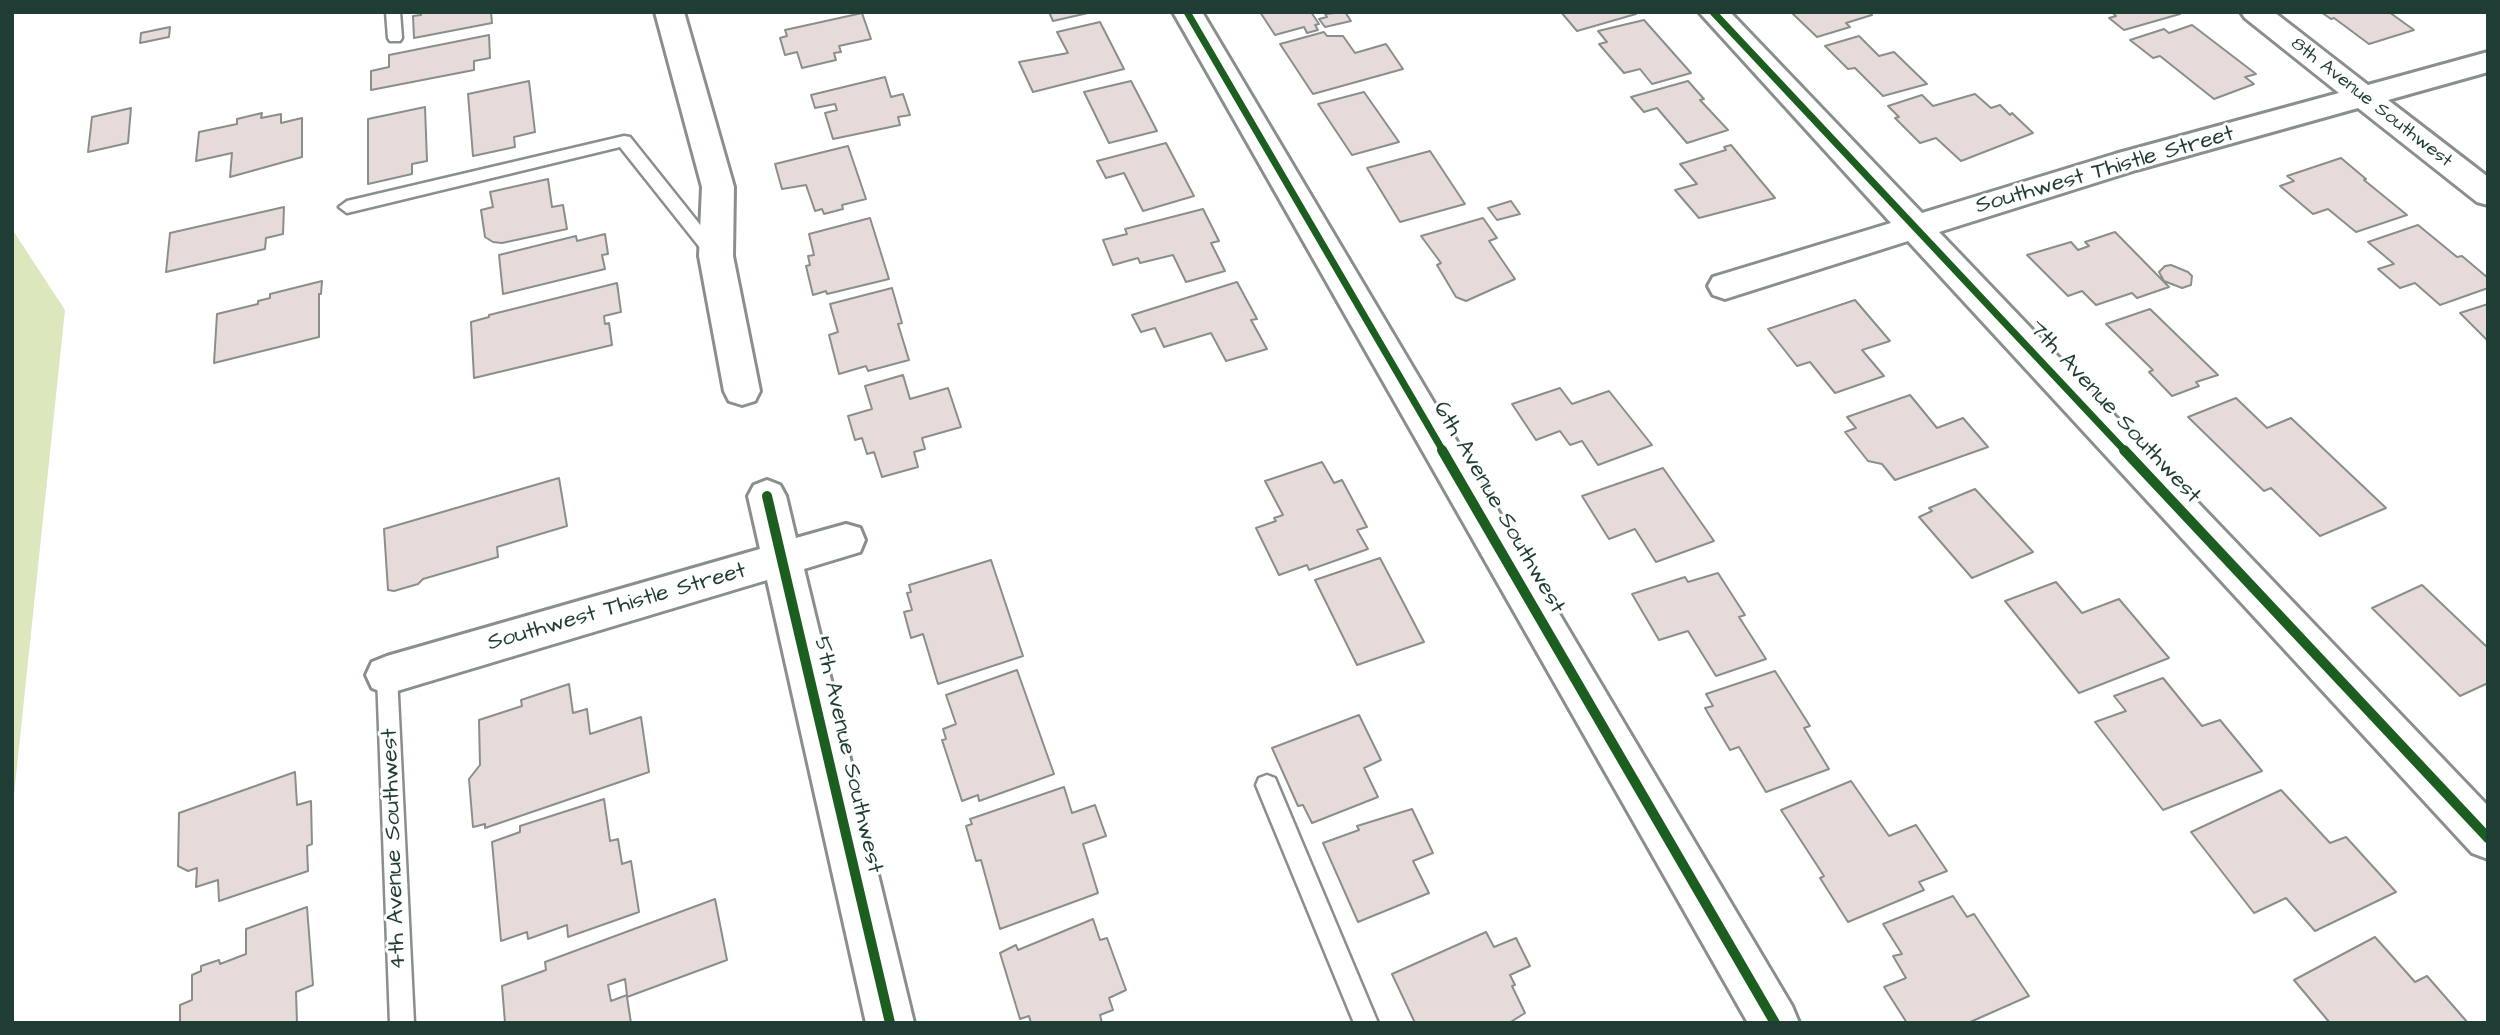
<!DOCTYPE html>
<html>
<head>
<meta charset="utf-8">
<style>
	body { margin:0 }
	#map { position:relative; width:2500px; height:1035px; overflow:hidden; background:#fff; font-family:"Architects Daughter",sans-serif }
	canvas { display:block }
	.frame { position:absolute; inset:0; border:14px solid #1f3d34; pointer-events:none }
</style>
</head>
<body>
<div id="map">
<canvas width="2500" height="1035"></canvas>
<div class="frame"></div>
</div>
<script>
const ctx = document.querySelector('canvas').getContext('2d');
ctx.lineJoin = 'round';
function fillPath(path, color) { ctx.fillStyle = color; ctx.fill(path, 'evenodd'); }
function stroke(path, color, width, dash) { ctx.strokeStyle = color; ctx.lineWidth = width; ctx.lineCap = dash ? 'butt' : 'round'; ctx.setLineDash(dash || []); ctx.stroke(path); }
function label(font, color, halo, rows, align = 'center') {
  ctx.font = font + ' "Architects Daughter",sans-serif'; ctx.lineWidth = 6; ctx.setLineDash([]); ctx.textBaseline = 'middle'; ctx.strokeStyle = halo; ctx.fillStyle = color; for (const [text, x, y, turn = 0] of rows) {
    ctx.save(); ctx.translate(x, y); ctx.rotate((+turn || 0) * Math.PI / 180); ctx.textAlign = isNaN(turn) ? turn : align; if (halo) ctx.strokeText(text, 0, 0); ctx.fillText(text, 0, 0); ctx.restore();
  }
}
fillPath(new Path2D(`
	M12,229l53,81 -53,504z`), '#dce7be');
const building = new Path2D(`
	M421,12h70l1,11 -78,15 -1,-22 8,-1z
	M1049,12h39v1l-35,8z
	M1260,12h51l8,12 -4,1 3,5 -11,3 -3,-6 -29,8z
	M1345,12l6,9 -26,6 -6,-8 8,-2 -2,-3z
	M1561,12h73l2,2 -59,17z
	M1798,12h71l3,3 -26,8 4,4 -33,10 -24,-23z
	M2112,12h66l2,2 -56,16 -15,-12 7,-2z
	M2321,12h68l25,18 -45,14 -35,-26 -3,1z
	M862,13l9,26 -32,7 2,6 -7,1 2,7 -34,8 -5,-16 -12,3 -5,-17 7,-2 -2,-6z
	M1644,20l47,53 -39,11 -12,-15 -16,4 -25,-29 8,-2 -9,-11z
	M1100,22l24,47 -91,23 -14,-30 49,-9 -11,-21z
	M2192,25l64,49 -11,3 9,7 -40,15 -54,-43 -7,2 -23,-18 34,-11 5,4z
	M170,27l-1,10 -29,6 1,-10z
	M1324,32l3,4h16l12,17 31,-9 17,25 -90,25 -33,-50z
	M489,35l1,23 -16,3v9l-103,20v-19l18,-4v-12z
	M1859,36l20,20 15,-4 33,32 -44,12 -28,-28 -7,1 -23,-23z
	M885,77l6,20 12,-3 7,21 -12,2 2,8 -67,14 -8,-26 12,-3 -2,-6 -20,4 -4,-13z
	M529,81l6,51 -21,5 1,10 -42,9 -5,-62z
	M1131,81l26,50 -48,12 -25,-51z
	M1688,81l16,18 -4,1 28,30 -41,13 -30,-35 -13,4 -13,-15z
	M1364,92l35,50 -47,13 -34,-51z
	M1975,94l16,14 9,-3 10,10 2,-2 21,20 -72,28 -25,-23 -16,5 -25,-25 4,-1 -11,-11 34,-11 11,11z
	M425,107l2,54 -15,3v10l-44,10v-65z
	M131,108l-3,35 -40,9 4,-35z
	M262,113l-1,5 20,-4v9l21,-5v39l-72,20 2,-24 -36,8 3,-29 38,-8v-5z
	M1166,143l28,53 -51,15 -19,-38 -18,5 -9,-17z
	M1731,145l44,53 -76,20 -24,-28 22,-6 -17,-20 46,-14 -2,-3z
	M848,146l18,53 -24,6 1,4 -19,5 -2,-5 -7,2 -9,-26 -24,4 -7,-25z
	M1430,151l35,53 -65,18 -33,-54z
	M2341,158l25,21 -2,1 43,35 -51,17 -28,-23 -15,5 -33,-28 14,-5 -7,-5z
	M548,179l4,28 11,-2 4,24 -65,14 -9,-1 -8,-5 -4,-27 12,-3 -3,-15z
	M1511,201l9,13 -23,6 -9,-12z
	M284,207l-1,27 -17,4 -1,11 -99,23 4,-39z
	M1203,209l16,32 -8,2 14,28 -39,11 -13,-27 -33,8 -2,-5 -25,7 -10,-25 24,-6 -2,-5z
	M870,218l19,61 -62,15 -1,-3 -13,4 -7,-29 4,-1 -2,-9 6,-1 -5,-21z
	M1483,218l14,20 -8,3 26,38 -49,22 -10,-4 -19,-32 4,-2 -20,-27z
	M2418,225l39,32 5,-1 26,22v10l-48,17 -25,-22 -15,5 -22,-19 16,-5 -26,-22z
	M2115,232l54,55 -32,11 -5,-5 -36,12 -14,-14 -14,5 -41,-41 44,-13 7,8 11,-4 -4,-4z
	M605,234l3,20 -6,1 3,14 -102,25 -4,-39 77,-19 1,5z
	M2171,265l17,7 4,4 -1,9 -9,3 -18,-7 -5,-9 6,-6z
	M322,281l-1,13h-2v43l-105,26 3,-49 41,-10v-3l12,-3v-4z
	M1237,282l20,37 -6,1 16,29 -41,12 -15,-28 -47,14 -9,-19 -14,4 -9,-17z
	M617,283l4,29 -17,4 1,8 4,-1 3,22 -138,33 -3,-56 18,-5v-2z
	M892,288l10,35 -4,1 11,36 -41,11 -2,-5 -27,8 -10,-39 9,-3 -8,-28z
	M1855,300l35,41 -28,9 22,26 -49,17 -25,-31 -13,4 -29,-37z
	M2488,304v37l-28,-28z
	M2150,309l68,66 -22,7 3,4 -27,10 -23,-24 4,-2 -47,-46z
	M903,375l7,24 38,-11 13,39 -39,11 3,11 -11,3 4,15 -36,10 -8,-25 -7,2 -5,-16 -7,2 -7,-24 24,-7 -7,-23z
	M1560,388l12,16 37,-13 43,54 -54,20 -16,-24 -12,4 -10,-14 -24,9 -24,-36z
	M1910,395l27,33 26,-10 25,29 -93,33 -13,-16 -14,-3 -23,-29 11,-4 -9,-11z
	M2236,398l31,30 24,-10 95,90 -66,28 -49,-48 -7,3 -76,-74z
	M1322,462l12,21 8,-3 25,47 -10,3 11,19 -59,21 -2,-5 -28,10 -23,-47 20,-7 -2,-3 9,-3 -18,-34z
	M1663,468l51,73 -58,21 -21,-33 -26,10 -27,-43z
	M559,478l8,48 -70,21 1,10 -75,22 -5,5 -24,7 -6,-1 -4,-61z
	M1975,489l58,63 -61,26 -53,-61 13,-6 -3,-3z
	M1380,558l44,84 -67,23 -42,-85z
	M991,560l32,96 -85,28 -15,-50 -12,4 -7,-26 8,-2 -5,-17 4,-1 -2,-7z
	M1718,573l27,42 -6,2 27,42 -50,17 -28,-45 -29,9 -27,-46 53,-17 3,5z
	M2056,582l26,31 37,-14 50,59 -90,35 -74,-92z
	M2422,585l66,63v35l-28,13 -88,-88z
	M1017,670l37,104 -75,27 -1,-6 -16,6 -20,-61 4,-1 -3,-10 13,-5 -10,-29z
	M1775,671l35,55 -6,2 25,41 -63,23 -27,-45 -9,3 -25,-42 8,-2 -7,-12z
	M2163,678l39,48 18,-6 42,51 -99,39 -68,-88 31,-11 -12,-15z
	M569,684l4,29 14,-4 3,25 51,-17 8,55 -164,56v-4l-12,3 -4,-48 11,-14 -1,-45 43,-14 -1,-6z
	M1359,715l22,45 -17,8 14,29 -66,26 -9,-18 -5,1 -26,-58z
	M295,772l2,33 14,-4 1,43 -5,2 1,25 -89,30 -1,-21 -22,7 1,-19 -9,3 -10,-5 1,-53z
	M1851,781l38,55 27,-11 31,46 -28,11 5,8 -76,32 -28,-44 4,-2 -43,-66z
	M1064,787l8,26 23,-8 11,31 -23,8 15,49 -98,36 -19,-69 -5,1 -10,-35 6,-2 -2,-5z
	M2281,790l49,53 16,-6 50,55 -81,39 -29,-33 -32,15 -63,-81z
	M604,799l6,42 8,-2 4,25 9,-3 8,51 -71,25 -1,-12 -39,14 -1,-7 -26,9 -9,-99 28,-10v-6z
	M1412,809l21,44 -20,8 16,32 -71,29 -35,-79 36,-13 -2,-4z
	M1953,896l14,21 7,-3 55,82 -61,27h-61l-23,-36 22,-9 -13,-22 9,-2 -19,-30z
	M715,899l12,61 -100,37 4,26h-126l-3,-37 44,-16 -1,-8zM625,979l2,16 -16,6 -3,-16z
	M307,907l6,78 -17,7 1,31h-117v-18l12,-5v-25l9,-4v-5l18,-6 1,4 26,-10v-25z
	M1093,919l7,21 7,-2 19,52 -17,8 4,12 -13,5 2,8h-71l-2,-7 -9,3 -20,-66 16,-8 2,5z
	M1486,932l8,15 22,-9 14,28 -20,9 5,10 -3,1 13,27 -16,10h-94l-23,-49z
	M2375,937l40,45 12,-6 41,47h-138l-36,-43z`);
fillPath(building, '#e7dbd9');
stroke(building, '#898f8d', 2);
const service = new Path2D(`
	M386,12h14l2,26 -2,3h-10l-2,-3z
	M624,136l6,1 91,114 2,4 -2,4h-12l-89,-112 -273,66 -8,-6 8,-6z
	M387,666l7,2 3,7 17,348h-24l-13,-348 3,-7z
	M1267,775l8,3 103,245h-24l-98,-238 3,-7z`);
const minor = new Path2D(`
	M655,12h29l50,175 -1,69 27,135 -5,10 -13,4 -13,-4 -5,-10 -25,-135 3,-69z
	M1173,12h29l590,994 7,17h-51z
	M1699,12h31l192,201 193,-59 224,-61 -94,-75 -4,-6h33l94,73 120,-33v20l-100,28 100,77v28l-11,-3 -119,-94 -222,62 -197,62 549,574v53l-16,-6 -564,-612 -183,58 -12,-4 -5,-9 5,-9 178,-54z
	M767,480l13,5 6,11 10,42 50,-14 14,4 5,12 -5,12 -56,17 110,454h-48l-99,-443 -380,114 -15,-6 -6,-13 6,-13 15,-6 373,-107 -12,-53 6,-11z`);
stroke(service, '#898f8d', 5);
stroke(minor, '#898f8d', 6);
fillPath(service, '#fff');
fillPath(minor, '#fff');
stroke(new Path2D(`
	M1187,12l256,439
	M1713,12l412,439`), '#1b5e20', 7);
stroke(new Path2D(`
	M1442,450l333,573
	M2124,450l364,388
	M767,496l123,527`), '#1b5e20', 10);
label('19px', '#1f3d34', '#fff', [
	["8th Avenue Southwest",2371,103,38]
]);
label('23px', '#1f3d34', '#fff', [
	["Southwest Thistle Street",2105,171,-16],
	["7th Avenue Southwest",2114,413,47],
	["6th Avenue Southwest",1498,508,60],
	["Southwest Thistle Street",617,608,-16],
	["5th Avenue Southwest",847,755,77],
	["4th Avenue Southwest",395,849,-92]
]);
</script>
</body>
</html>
